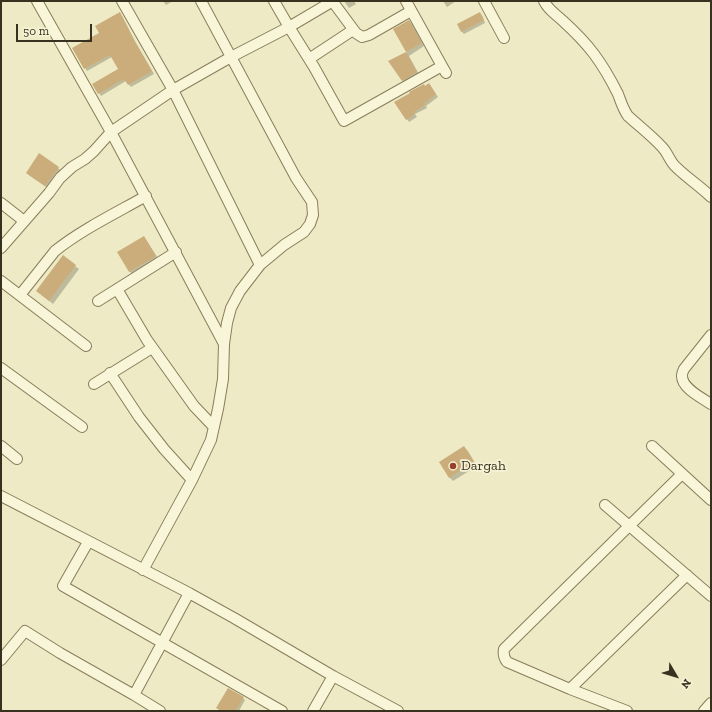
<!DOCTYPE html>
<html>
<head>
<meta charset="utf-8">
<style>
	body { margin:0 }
	#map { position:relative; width:712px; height:712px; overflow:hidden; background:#eeeac5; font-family:"Zilla Slab",serif }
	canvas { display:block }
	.frame { position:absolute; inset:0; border:2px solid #39311f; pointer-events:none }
	.north { position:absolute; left:656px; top:656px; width:40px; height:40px; -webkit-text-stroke:3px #f5f2d5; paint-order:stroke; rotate:128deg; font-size:11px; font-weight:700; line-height:16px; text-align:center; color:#39311f }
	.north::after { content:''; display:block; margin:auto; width:14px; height:18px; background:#39311f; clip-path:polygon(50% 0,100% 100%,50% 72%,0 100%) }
	.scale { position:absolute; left:16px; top:24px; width:76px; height:18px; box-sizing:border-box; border:2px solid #39311f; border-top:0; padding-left:5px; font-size:12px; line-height:14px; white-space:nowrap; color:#39311f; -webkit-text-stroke:3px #f5f2d5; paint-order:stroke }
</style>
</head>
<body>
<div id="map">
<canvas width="712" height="712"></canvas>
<div class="frame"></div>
<div class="north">N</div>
<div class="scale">50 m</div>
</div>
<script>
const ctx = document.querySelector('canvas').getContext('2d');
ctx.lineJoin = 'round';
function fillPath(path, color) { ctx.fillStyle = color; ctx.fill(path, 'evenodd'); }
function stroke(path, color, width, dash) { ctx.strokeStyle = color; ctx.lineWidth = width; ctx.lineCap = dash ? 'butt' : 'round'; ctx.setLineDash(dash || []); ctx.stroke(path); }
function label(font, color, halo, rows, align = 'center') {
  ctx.font = font + ' "Zilla Slab",serif'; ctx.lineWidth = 3.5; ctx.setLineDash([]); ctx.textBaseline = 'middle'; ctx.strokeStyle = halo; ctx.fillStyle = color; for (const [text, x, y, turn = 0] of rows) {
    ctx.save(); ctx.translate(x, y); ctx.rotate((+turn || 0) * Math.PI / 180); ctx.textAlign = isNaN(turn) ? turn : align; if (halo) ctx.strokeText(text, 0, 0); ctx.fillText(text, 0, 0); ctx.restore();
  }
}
fillPath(new Path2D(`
	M163,1h10l-7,4z
	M344,1h10l2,3 -7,4z
	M443,1h13l-9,6z
	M482,15l3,8 -21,11 -2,-2 -4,-8z
	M122,16l14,27 18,31 -23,13 -5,-6 -25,15 -7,-11 26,-15 -8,-13 -25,14 -14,-22 27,-16z
	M409,21l3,3 12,22 -15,10 11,20 -14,8 -3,-4 -13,-19 17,-9 -13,-23z
	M425,87h6l7,10 -12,9 1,2 -12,6 2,3 -8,5 -14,-19z
	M58,168l4,3 -13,18 -19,-13 -3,-3z
	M144,238l3,3 12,19 -25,15 -4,-3 -11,-20z
	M75,266l4,3 -26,35 -16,-13z
	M464,447l4,4 9,15 -24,15 -4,-4z
	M243,698l2,2 -6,11h-16z`), '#0003');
fillPath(new Path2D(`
	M120,12l14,28 18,31 -24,14 -4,-6 -26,15 -6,-10 26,-15 -8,-14 -26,14 -12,-21 27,-15 -4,-7z
	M480,12l4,8 -23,12 -4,-8z
	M409,20l13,23 -16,9 -13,-23z
	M406,52l11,20 -15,9 -14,-20z
	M429,83l7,11 -12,10 1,1 -11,7 1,2 -9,6 -12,-18 16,-9 -1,-1 15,-8 1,2z
	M39,153l20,14 -14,19 -19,-13z
	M144,236l12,20 -27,16 -12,-20z
	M63,255l13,10 -27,36 -13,-10z
	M464,446l10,16 -25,16 -10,-16z
	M228,688l16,9 -9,14h-14l-5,-3z`), '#cbad7b');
const street = new Path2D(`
	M37,1l74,131 113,212
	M122,1l51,89 87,175
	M274,1l15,26 25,40 30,54 98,-55
	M406,1l36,65 4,7
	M484,1l20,37
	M544,1c5,10 11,12 19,20 11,10 22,21 31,33 9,12 17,26 24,40 3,8 5,15 10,22 11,10 24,20 34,31 6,6 8,15 14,20 11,11 24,19 35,30
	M333,2l23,31 6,4 7,-2 42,-24
	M309,59l44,-29
	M1,203l23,18
	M1,248l48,-55 11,-15 12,-11 13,-8 9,-8 17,-19 62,-42 58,-33 58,-30 44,-26
	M1,281l85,65
	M117,289l30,51 47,66 20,21
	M20,295l35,-44c26,-21 61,-38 91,-55
	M98,301l78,-49
	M711,335l-27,34c-1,2 -2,4 -2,6 -1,13 20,23 29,29
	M1,368l81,59
	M110,373l29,44 25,32 28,31
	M94,384l58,-36
	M1,446l16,13
	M652,446l59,54
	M1,496l188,97 45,25 99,58 65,35
	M605,505l106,91
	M88,542l-25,44 219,125
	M143,570l49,-90 19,-40 7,-31 5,-30 1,-35 3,-21 4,-15 9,-17 20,-26 24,-20 20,-13 6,-8 3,-9 -1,-13 -16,-24 -95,-177
	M1,660l24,-29 35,22 74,42
	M570,689l117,-114
	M160,711l-26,-16 55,-102
	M313,711l20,-35
	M627,711l-57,-22 -63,-27c-3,-4 -4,-8 -3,-13l178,-175
	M704,711l7,-8`);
stroke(street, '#897d5b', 12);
stroke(street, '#f8f5d8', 10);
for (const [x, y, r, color] of [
	[453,466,4,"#97412c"]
]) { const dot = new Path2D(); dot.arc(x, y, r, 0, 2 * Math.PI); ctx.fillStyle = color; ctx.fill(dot); stroke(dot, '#f5f2d5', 1.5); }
label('14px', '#39311f', '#f5f2d5', [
	["Dargah",461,466]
], 'left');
</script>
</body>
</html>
